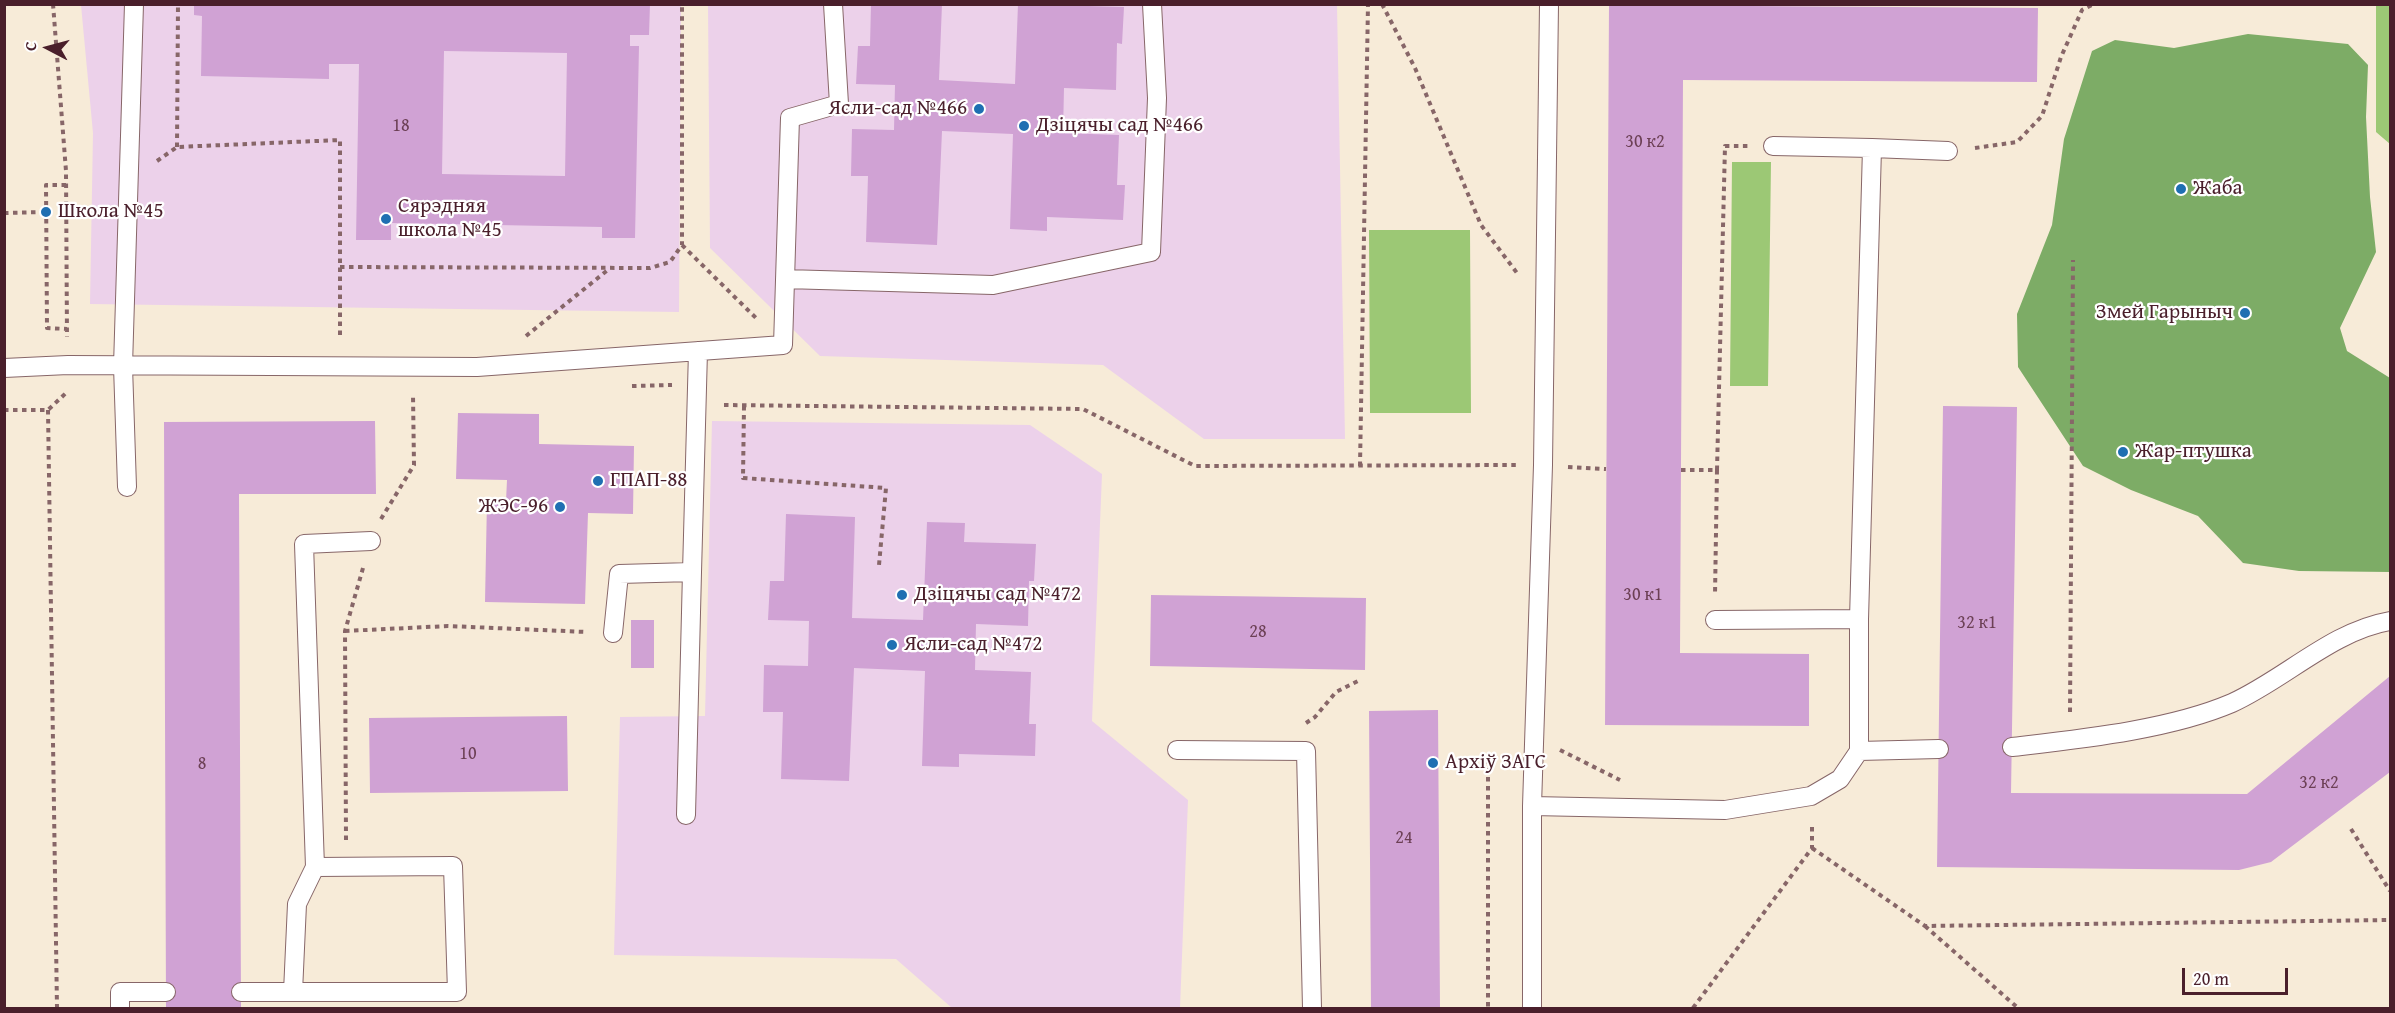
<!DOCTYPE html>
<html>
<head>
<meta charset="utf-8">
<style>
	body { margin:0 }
	#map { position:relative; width:2395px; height:1013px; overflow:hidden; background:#f7ebd8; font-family:"Gentium Book Plus",serif }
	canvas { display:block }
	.frame { position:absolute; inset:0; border:6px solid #4a1f2b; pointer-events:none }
	.north { position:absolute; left:18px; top:18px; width:60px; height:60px; -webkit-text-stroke:4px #fff; paint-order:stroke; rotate:276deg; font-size:16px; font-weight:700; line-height:24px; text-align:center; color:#4a1f2b }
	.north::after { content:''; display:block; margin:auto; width:21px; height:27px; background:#4a1f2b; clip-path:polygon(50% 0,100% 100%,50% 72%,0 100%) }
	.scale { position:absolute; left:2182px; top:968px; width:106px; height:27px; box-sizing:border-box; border:3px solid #4a1f2b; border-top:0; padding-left:8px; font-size:18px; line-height:21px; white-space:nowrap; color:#4a1f2b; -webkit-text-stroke:4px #fff; paint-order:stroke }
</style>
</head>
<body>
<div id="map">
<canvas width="2395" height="1013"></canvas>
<div class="frame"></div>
<div class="north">С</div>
<div class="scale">20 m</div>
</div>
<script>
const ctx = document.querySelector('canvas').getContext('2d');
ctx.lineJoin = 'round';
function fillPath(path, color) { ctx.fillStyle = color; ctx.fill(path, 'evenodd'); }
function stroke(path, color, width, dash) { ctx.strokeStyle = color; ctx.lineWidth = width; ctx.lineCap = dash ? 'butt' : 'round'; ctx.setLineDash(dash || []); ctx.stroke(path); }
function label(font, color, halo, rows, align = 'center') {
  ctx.font = font + ' "Gentium Book Plus",serif'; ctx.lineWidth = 4.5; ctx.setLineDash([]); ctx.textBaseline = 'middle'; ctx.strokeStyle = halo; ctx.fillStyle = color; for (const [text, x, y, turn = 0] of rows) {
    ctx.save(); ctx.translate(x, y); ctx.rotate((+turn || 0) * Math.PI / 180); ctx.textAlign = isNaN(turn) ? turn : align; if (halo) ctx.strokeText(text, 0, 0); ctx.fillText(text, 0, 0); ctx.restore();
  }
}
fillPath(new Path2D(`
	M81,5h600l-2,307 -589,-8 3,-171z
	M708,5h629l8,434h-141l-101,-74 -283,-9 -110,-108z
	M712,421l318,4 72,49 -10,247 96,79 -8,208h-228l-56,-49 -282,-4 6,-238 85,-1z`), '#ecd1ea');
fillPath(new Path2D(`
	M2376,5h14v139l-14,-12z
	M1732,162h39l-3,224h-38z
	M1369,230h101l1,183h-101z`), '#9cc875');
fillPath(new Path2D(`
	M2248,34l100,10 20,21 -2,52 4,80 6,55 -36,76 7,23 43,27v194l-91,-1 -56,-8 -45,-47 -67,-26 -48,-24 -65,-99 -1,-53 35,-89 12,-86 28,-88 23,-11 59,8z`), '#7dac66');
fillPath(new Path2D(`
	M194,4h456l-1,31h-19v11h9l-4,192h-33v-11l-211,-4v17h-35l3,-176h-30v15l-128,-3 1,-60 -8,-1zM444,51l123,2 -2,123 -123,-2z
	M871,4h71l-3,76 76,4 3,-80 106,3 -2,37 -5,-1 -1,47 -52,-2 -1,45 56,2 -2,50h8l-2,35 -76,-3v14l-37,-2 3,-95 -71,-3 -5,114 -71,-3 2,-66h-17l1,-47 42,1 1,-45 -39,-1 2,-38h12z
	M1609,5l429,3 -1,74 -354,-2 -3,573 129,1v72l-204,-1z
	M1943,406l74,1 -6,386 236,1 143,-118v96l-119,90 -32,8 -302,-3z
	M458,413l81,1v30l95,2 -1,68 -45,-1 -3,91 -100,-2 2,-102 19,1 1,-21 -51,-1z
	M375,421l1,73h-137l2,514h-75l-2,-586z
	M786,514l69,3 -3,101 71,2 4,-98 38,1 -1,19 72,2 -2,37h-5l-1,45 -52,-2 -1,46 56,2 -2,52h7l-1,32 -76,-2v13l-37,-1 3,-95 -71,-3 -5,113 -68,-2 2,-67h-20l1,-47 44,1 1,-45 -41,-1 2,-39h14z
	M1151,595l215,3 -1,72 -215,-4z
	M631,620h23v48h-23z
	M1438,710l2,298h-69l-2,-297z
	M567,716l1,75 -198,2 -1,-75z`), '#d0a2d4');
const service = new Path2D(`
	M1872,148l76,3
	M785,279l208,6 158,-33 6,-154 -5,-94
	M4,368l64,-3 409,2 306,-22 7,-227 49,-14 -6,-100
	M127,487l-4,-121 11,-362
	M1715,620l144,-1
	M613,633l6,-59 73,-2 6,-221
	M2012,747c68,-8 157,-17 220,-44 53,-24 100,-72 158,-82
	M1177,750l129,1 6,257
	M1859,751l80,-2
	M1532,806l193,4 86,-14 29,-17 19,-28v-132l13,-471 -99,-2
	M686,815l6,-243
	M241,992h216l-4,-126 -138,1
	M293,992l4,-88 18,-37 -11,-323 67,-3
	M120,1008v-16h46
	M1532,1008v-202l11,-341 6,-461`);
stroke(service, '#876668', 20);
stroke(new Path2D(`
	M53,4l13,167 1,166
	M1382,4l33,64 66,157 36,48
	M177,147l1,-143
	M1975,148l42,-6 25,-26 19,-59 21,-47 12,-6
	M157,161l20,-14 163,-7v199
	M66,185h-20l1,143 20,1
	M4,213l42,-1
	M682,245l74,73
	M340,267l310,1 20,-6 12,-17v-241
	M526,336l83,-67
	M632,386l40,-1
	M724,405l359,4 112,57 321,-1
	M744,406l-1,72 143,10 -7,77
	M4,410h44l19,-18
	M48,410l9,598
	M1360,466l8,-462
	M1568,467l38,2
	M1681,470h36l-2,125
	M1717,470l8,-324h23
	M381,519l33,-54 -1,-70
	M345,631l103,-5 139,6
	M2070,712l3,-452
	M1306,723l9,-6 21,-25 22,-11
	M1560,750l60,30
	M1488,759v249
	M2351,829l39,62
	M346,840l-1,-209 18,-63
	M1812,848l113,78 465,-6
	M1925,926l93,82
	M1693,1008l119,-160v-24`), '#876668', 4, [4.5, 4.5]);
stroke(service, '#fff', 18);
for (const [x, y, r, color] of [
	[979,109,6,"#1f6fb2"],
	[1024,126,6,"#1f6fb2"],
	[2181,189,6,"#1f6fb2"],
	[46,212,6,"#1f6fb2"],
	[386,219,6,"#1f6fb2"],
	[2245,313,6,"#1f6fb2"],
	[2123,452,6,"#1f6fb2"],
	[598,481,6,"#1f6fb2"],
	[560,507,6,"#1f6fb2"],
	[902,595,6,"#1f6fb2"],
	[892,645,6,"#1f6fb2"],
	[1433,763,6,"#1f6fb2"]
]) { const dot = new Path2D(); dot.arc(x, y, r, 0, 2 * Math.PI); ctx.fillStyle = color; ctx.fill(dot); stroke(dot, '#fff', 2); }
label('18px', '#6c4055', null, [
	["18",401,126],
	["30 к2",1645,142],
	["30 к1",1643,595],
	["32 к1",1977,623],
	["28",1258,632],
	["10",468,754],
	["8",202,764],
	["32 к2",2319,783],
	["24",1404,838]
]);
label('21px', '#4a1f2b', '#fff', [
	["Ясли-сад №466",967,109,"right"],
	["Дзіцячы сад №466",1036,126],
	["Жаба",2193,189],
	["Сярэдняя",398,207],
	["школа №45",398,231],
	["Школа №45",58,212],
	["Змей Гарыныч",2233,313,"right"],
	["Жар-птушка",2135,452],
	["ГПАП-88",610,481],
	["ЖЭС-96",548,507,"right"],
	["Дзіцячы сад №472",914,595],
	["Ясли-сад №472",904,645],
	["Архіў ЗАГС",1445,763]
], 'left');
</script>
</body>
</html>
